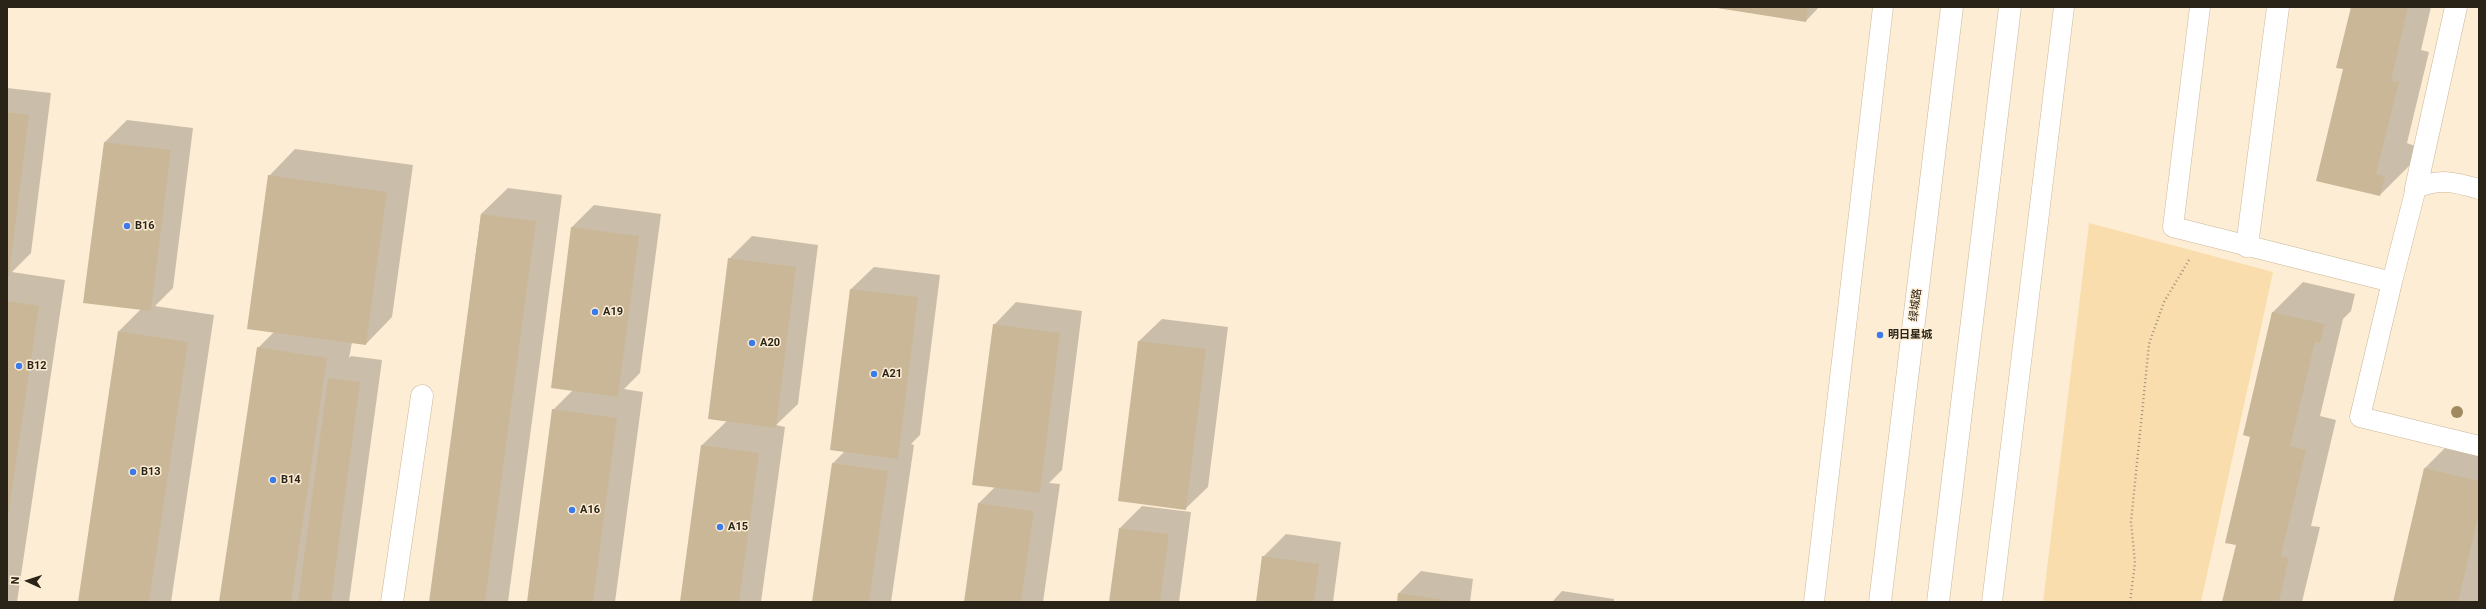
<!DOCTYPE html>
<html>
<head>
<meta charset="utf-8">
<style>
	body { margin:0 }
	#map { position:relative; width:2486px; height:609px; overflow:hidden; background:#fdedd4; font-family:Roboto,sans-serif }
	canvas { display:block }
	.frame { position:absolute; inset:0; border:8px solid #2a2317; pointer-events:none }
	.north { position:absolute; left:8px; top:561px; width:40px; height:40px; -webkit-text-stroke:3px #fdedd4; paint-order:stroke; rotate:273deg; font-size:11px; font-weight:700; line-height:16px; text-align:center; color:#2a2317 }
	.north::after { content:''; display:block; margin:auto; width:14px; height:18px; background:#2a2317; clip-path:polygon(50% 0,100% 100%,50% 72%,0 100%) }
</style>
</head>
<body>
<div id="map">
<canvas width="2486" height="609"></canvas>
<div class="frame"></div>
<div class="north">N</div>
</div>
<script>
const ctx = document.querySelector('canvas').getContext('2d');
ctx.lineJoin = 'round';
function fillPath(path, color) { ctx.fillStyle = color; ctx.fill(path, 'evenodd'); }
function stroke(path, color, width, dash) { ctx.strokeStyle = color; ctx.lineWidth = width; ctx.lineCap = dash ? 'butt' : 'round'; ctx.setLineDash(dash || []); ctx.stroke(path); }
function label(font, color, halo, rows, align = 'center') {
  ctx.font = font + ' Roboto,"Noto Sans SC",sans-serif'; ctx.lineWidth = 3; ctx.setLineDash([]); ctx.textBaseline = 'middle'; ctx.strokeStyle = halo; ctx.fillStyle = color; for (const [text, x, y, turn = 0] of rows) {
    ctx.save(); ctx.translate(x, y); ctx.rotate((+turn || 0) * Math.PI / 180); ctx.textAlign = isNaN(turn) ? turn : align; if (halo) ctx.strokeText(text, 0, 0); ctx.fillText(text, 0, 0); ctx.restore();
  }
}
fillPath(new Path2D(`
	M2089,223l184,49 -72,330h-158z`), '#f9ddac');
fillPath(new Path2D(`
	M1712,7h107l-13,14z
	M2352,7h79l-10,43 8,2 -22,91 8,3 -4,18 -31,31 -36,-127z
	M7,88l44,5 -20,160 -19,19 53,8 -48,322h-10z
	M127,120l66,8 -20,160 -18,18 59,9 -43,287h-92l40,-271 22,-22 -36,-167z
	M295,149l118,16 -21,152 -26,27 -14,-2 -3,16 2,-2 31,4 -33,242h-129l38,-254 17,-17 -6,-155z
	M508,188l54,7 -54,407h-78l51,-388z
	M594,205l67,9 -21,159 -16,16 19,3 -28,210h-87l25,-192 20,-20 -1,-163z
	M752,236l66,9 -20,159 -22,21 9,2 -24,175h-80l21,-157 25,-24 2,-162z
	M874,267l66,8 -20,160 -9,9 3,1 -23,157h-78l20,-139 12,-12 6,-162z
	M2303,282l52,12 -4,17 -8,8 -23,97 16,4 -25,106 9,1 -18,75h-79l14,-57 14,-109 21,-123z
	M1016,302l66,9 -20,159 -13,13 11,1 -17,118h-78l14,-99 16,-16 -1,-162z
	M1162,319l66,8 -20,160 -23,22 -46,-168z
	M2456,437l23,6v159h-85l31,-134z
	M1142,506l49,6 -12,90h-69l10,-74z
	M1286,534l55,8 -8,60h-76l6,-45z
	M1421,571l52,8 -3,23h-72l1,-9z
	M1562,591l52,8v3h-62z`), '#0003');
fillPath(new Path2D(`
	M1711,7h97l-2,15z
	M2351,7h57l-17,74 8,1 -23,92 9,2 -5,20 -64,-15 27,-112 -7,-1z
	M7,112l22,3 -20,161h-2z
	M104,142l67,8 -20,161 -68,-8z
	M268,175l119,17 -21,153 -119,-16z
	M481,214l55,7 -51,381h-56z
	M571,227l68,9 -21,161 -67,-9z
	M728,258l68,9 -20,161 -68,-9z
	M850,289l68,8 -20,162 -68,-9z
	M7,301l32,5 -31,210h-1z
	M2272,312l53,12 -5,19 -5,-1 -25,104 16,4 -25,106 8,2 -10,44h-57l14,-57 -11,-2 25,-106 -7,-2z
	M993,324l67,9 -20,160 -68,-8z
	M118,331l70,11 -39,260h-71z
	M1138,341l68,8 -20,161 -68,-9z
	M257,347l70,11 -36,244h-72z
	M328,378l32,4 -29,220h-33z
	M552,409l65,9 -24,184h-66z
	M701,445l58,8 -20,149h-59z
	M832,463l56,8 -19,131h-57z
	M2424,468l55,13v32l-21,89h-65z
	M978,503l56,8 -13,91h-57z
	M1119,528l50,6 -9,68h-51z
	M1262,556l57,8 -5,38h-58z
	M1398,593l53,8v1h-54z`), '#c9b798');
const service = new Path2D(`
	M2200,7l-27,220 219,55 -32,135 119,29
	M2392,282l24,-94c24,-10 38,-6 63,1
	M1814,602l69,-595
	M1992,602l72,-595`);
const minor = new Path2D(`
	M2416,188l40,-181
	M2247,246l31,-239
	M392,602l30,-206`);
const primary = new Path2D(`
	M1880,602l72,-595
	M1938,602l72,-595`);
stroke(service, '#cab798', 21);
stroke(minor, '#cab798', 23);
stroke(primary, '#cab798', 23);
stroke(new Path2D(`
	M2130,602l5,-39 -4,-41 18,-178 15,-42 25,-42`), '#9d917e', 2.5, [1, 3]);
stroke(service, '#fff', 20);
stroke(minor, '#fff', 22);
stroke(primary, '#fff', 22);
ctx.fillStyle = '#9f895f';
for (const [x, y] of [
	[2457,412]
]) { ctx.beginPath(); ctx.arc(x, y, 6, 0, 2 * Math.PI); ctx.fill(); }
for (const [x, y, r, color] of [
	[127,226,4,"#3b7be9"],
	[595,312,4,"#3b7be9"],
	[1880,335,4,"#3b7be9"],
	[752,343,4,"#3b7be9"],
	[19,366,4,"#3b7be9"],
	[874,374,4,"#3b7be9"],
	[133,472,4,"#3b7be9"],
	[273,480,4,"#3b7be9"],
	[572,510,4,"#3b7be9"],
	[720,527,4,"#3b7be9"]
]) { const dot = new Path2D(); dot.arc(x, y, r, 0, 2 * Math.PI); ctx.fillStyle = color; ctx.fill(dot); stroke(dot, '#fdedd4', 1.5); }
label('bold 11px', '#2a2317', '#fdedd4', [
	["B16",135,226],
	["A19",603,312],
	["明日星城",1888,335],
	["A20",760,343],
	["B12",27,366],
	["A21",882,374],
	["B13",141,472],
	["B14",281,480],
	["A16",580,510],
	["A15",728,527]
], 'left');
label('11px', '#2a2317', '#fdedd4', [
	["绿城路",1916,305,-83]
]);
</script>
</body>
</html>
